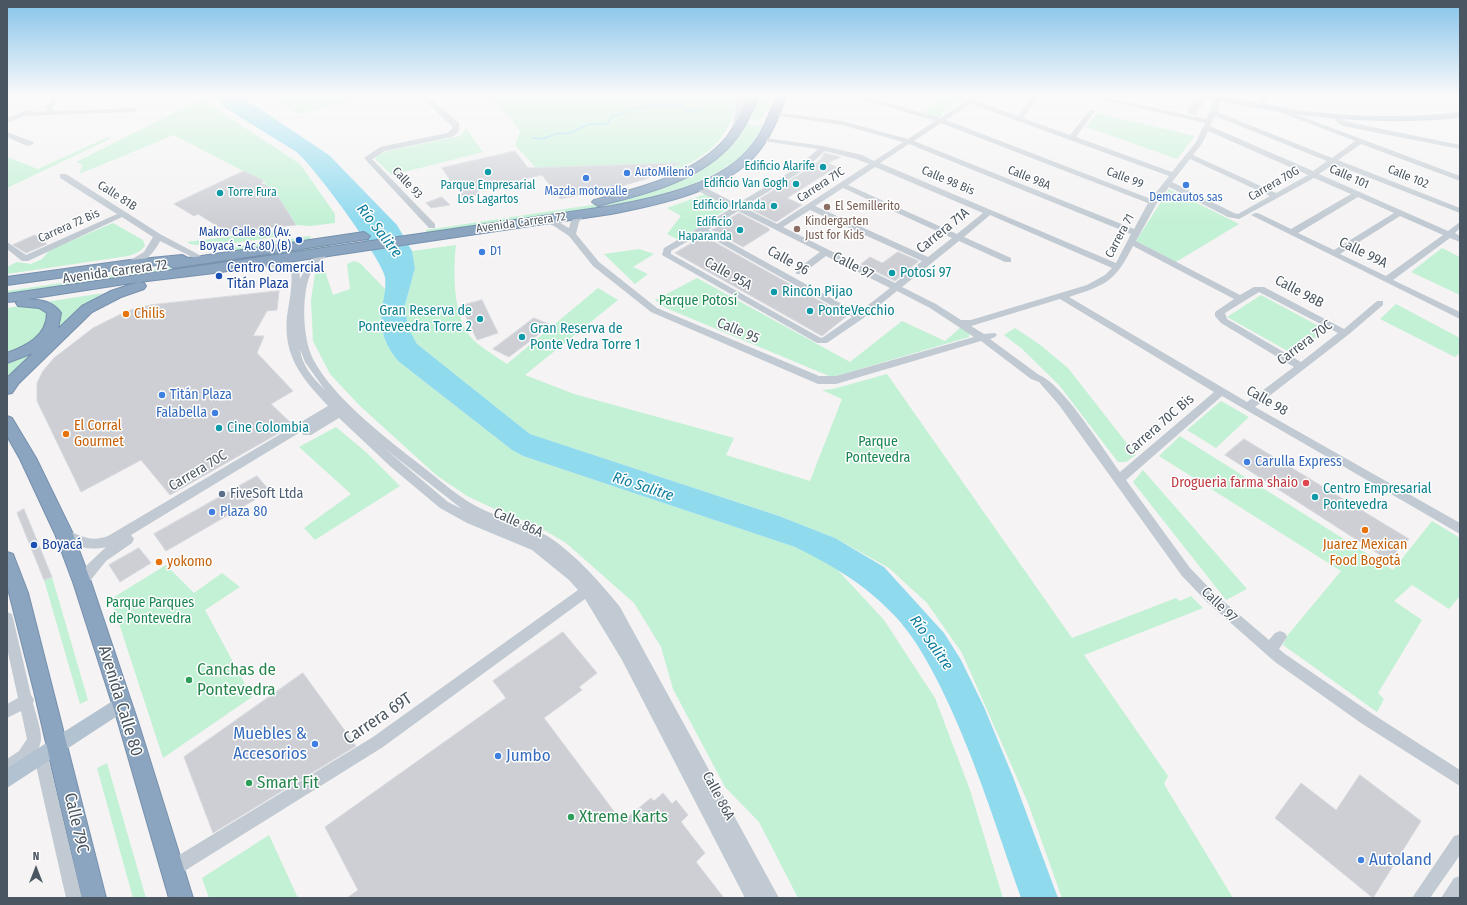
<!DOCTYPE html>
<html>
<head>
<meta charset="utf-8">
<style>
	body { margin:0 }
	#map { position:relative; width:1467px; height:905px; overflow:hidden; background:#f5f3f3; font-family:"Fira Sans Condensed",sans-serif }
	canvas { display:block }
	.frame { position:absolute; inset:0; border:8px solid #4a5661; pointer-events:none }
	.north { position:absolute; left:16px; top:849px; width:40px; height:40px; -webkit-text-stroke:3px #fff; paint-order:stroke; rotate:0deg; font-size:11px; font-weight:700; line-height:16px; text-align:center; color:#4a5661 }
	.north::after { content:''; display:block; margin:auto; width:14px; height:18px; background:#4a5661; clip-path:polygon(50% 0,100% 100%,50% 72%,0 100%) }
</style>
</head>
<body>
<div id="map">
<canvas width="1467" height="905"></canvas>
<div class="frame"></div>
<div class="north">N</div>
</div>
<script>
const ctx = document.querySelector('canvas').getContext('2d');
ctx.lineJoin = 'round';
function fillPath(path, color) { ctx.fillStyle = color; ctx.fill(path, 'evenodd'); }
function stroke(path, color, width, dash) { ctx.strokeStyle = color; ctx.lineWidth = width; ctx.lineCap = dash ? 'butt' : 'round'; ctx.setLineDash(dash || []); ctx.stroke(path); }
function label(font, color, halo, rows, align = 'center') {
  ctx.font = font + ' "Fira Sans Condensed",sans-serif'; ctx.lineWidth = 3; ctx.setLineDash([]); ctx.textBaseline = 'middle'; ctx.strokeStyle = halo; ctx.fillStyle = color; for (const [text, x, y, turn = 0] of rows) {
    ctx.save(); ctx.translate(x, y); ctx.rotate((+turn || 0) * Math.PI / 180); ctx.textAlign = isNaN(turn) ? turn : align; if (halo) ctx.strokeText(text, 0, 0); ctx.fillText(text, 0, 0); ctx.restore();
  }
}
fillPath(new Path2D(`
	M264,95h115l-81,19z
	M483,95h235l1,4 2,-4h18c-11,43 -22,54 -61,75l-6,-3 6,-4 -142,5 -21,-23 5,-13 -9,-14z
	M760,95h15l-13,23 -7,3 -4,-1v-3z
	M940,95h28l-31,23 -13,-5z
	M205,97l16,15 79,52 35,50v9l-24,3 -15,-1 -23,-36 -9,-5 2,-1 -92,-48 -95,39 4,-9 -7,-3z
	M1097,113l98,23 -18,23 -91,-32z
	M745,121l7,5 11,-2c-6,12 -12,26 -24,34 -46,35 -104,44 -159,53 -51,9 -102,15 -154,22v-3l185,-28 93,-37z
	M466,128l17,24 -91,23 -16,-15 -1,-4 13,-5 72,-15z
	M108,137l2,2 -103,49v-31l31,12z
	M1169,189l70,35 -63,38 -40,-21z
	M705,194l25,13 -51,33 -12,-6 14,-18 -14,-8z
	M113,223l30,17 2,6c-5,6 -10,8 -17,10l-121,18v-7l10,-5 14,2 11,-5 8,-9z
	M281,230l7,5c-18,2 -90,17 -101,7z
	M310,236l1,5 -85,11 1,-4z
	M333,243v4l-326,48v-4z
	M456,245c-3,26 -3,70 14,91 9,11 24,19 37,28l91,-76 20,12 -93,75 49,19 160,44 -8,17 84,26 32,-82 -20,-9 11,-1 54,-15 185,264 104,-40 4,3 11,-5 12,12 -119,47 84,121 -4,8 69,114h-171l-34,-95 -66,-150 -35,-50 -38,-35 -54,-30 -56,-22 -249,-82 -113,-90 -9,-16 -3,-23 10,-37 -3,-17z
	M1442,248l18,9v38l-49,-23z
	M639,249l15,5 -21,13 15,7 -13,10 -31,-30z
	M354,261l6,2 26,27c-7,30 -8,46 12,71l114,89 11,6 272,91 39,19 50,54 51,78 35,92 33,108h-205l-39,-76 -34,-35 -52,-98 -12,-42 -27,-44 -68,-60 -29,-17 -38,-15 -32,-15 -31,-21 -77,-70 -29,-31 -17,-33 -2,-41 4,-26 10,-3 8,24 17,-6 -3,-25z
	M697,278l153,84 52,-41 43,20 16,-14 9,4 -1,6 -133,39h-7l-163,-68 -11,-8z
	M103,293l-21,14 -75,72v-17l50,-35 -11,-25z
	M1261,295l65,35 -33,24 -66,-37z
	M1396,304l64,34v15l-5,4 -75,-38z
	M25,305c12,1 19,4 26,14l-9,17 -35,21v-49z
	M1015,328l24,16 29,24 68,87 -10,7h-8l-59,-77 -38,-37 -17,-13z
	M1221,401l28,16 -33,31 -29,-18z
	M336,427l31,26 33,33 -85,54 -11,-12 47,-34 -52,-47z
	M1180,436l213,134 39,-49 28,17v58l-11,13 -37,-24 -18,16 28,19 -44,73 6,6 -7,13 -94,-67 4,-9 54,-65 -182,-115z
	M1143,470l104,119 -21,11 -93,-118z
	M166,565l28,28 28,-20 18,14 -35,23 47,87 -89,61 -52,-159z
	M52,577l36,123 -8,4 -36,-124z
	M107,763l39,135h-13l-36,-130z
	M269,835l29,63h-89l-7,-20z`), '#c3f1d5');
fillPath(new Path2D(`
	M211,95h28l90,60 68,70 15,26 3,17 -10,37 3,23 9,16 113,90 249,82 56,22 49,29 60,66 17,27 23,47 29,70 45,121h-37c-26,-74 -49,-150 -85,-220 -12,-23 -24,-44 -42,-63 -31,-32 -59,-48 -99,-68l-272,-91 -11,-6 -114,-89c-16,-20 -19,-35 -15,-59 2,-9 3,-16 2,-25 -3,-18 -73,-114 -90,-126l-68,-42z`), '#90daee');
stroke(new Path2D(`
	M532,138l11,1 12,-5 15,-1 19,-9h18l5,-8 4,-1c16,-5 42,-12 59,-11 5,0 10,4 13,8l12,-3`), '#90daee', 1.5);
const building = new Path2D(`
	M1193,98l11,3 -2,7 -4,-1 -1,8 -10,-2z
	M515,151l13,17 152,-5 -34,16 -38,11 -48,9 -18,-24 -26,6 -21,2 -17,4v8l-17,2 -2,-9 -3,1 -14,-21z
	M825,153l16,4 -13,6 9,4 -50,31 15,7 -26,17 -30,-15 59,-36 15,-11z
	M244,171l20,10 -3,2 12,6 23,36 -69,7 -29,-18 -4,2 -20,-12z
	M442,197l8,8 -19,3 -5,-5z
	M739,213l29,15 2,2 -27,17 -31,-17z
	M35,235l12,9 -21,9 -13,-8z
	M704,236l30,17 113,63 -25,20 -147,-83z
	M898,252l21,9 -24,20 -34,-17 9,-7 12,6z
	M279,291l-2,19 -10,1 -14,25h11l-7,17 36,38 -22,13 22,21 -123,70 -29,-35 -60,32 -44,-91v-18l6,-12 11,-13 39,-30 34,-17 23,-6z
	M482,300l16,33 -21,7 -16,-34z
	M534,318l17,7 -42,32 -16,-8z
	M1244,439l165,100 -21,21 -163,-105z
	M257,476l13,15 -104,60 -12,-17z
	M24,509l28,68 -8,3 -27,-67z
	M139,548l12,15 -31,19 -11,-17z
	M563,632l34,41 -18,14 3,3 -38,28 78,104 29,-24 3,3 9,-8 9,11 4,-4 12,15 -7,7 24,31 -9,9 28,36h-377l11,-8 -33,-63 181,-129 -13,-17z
	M303,673l53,73 -143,87 -29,-76z
	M1360,775l61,46 -48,77 -98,-80 26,-35 35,27z`);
fillPath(building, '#cdcfd5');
stroke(building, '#d7d9de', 1);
const highway = new Path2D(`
	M750,95h10c-9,18 -17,38 -32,53 -33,34 -85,47 -130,58l-6,-4 2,-2c45,-12 101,-25 132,-62 10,-13 16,-29 24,-43z
	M777,95h10c-8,20 -15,40 -29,57 -31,39 -101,53 -147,62l-397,59 -75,9 5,1 2,3 -2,3 -23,8 -29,15 -73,71 -7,10 -5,1v-16l26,-25 -26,10v-10c19,-7 40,-17 40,-40l-8,-5 -21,-2 -2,-3 2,-2 -11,1v-8l604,-88c45,-8 113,-22 142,-62 11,-14 17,-32 24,-49zM138,282l-27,9 -29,15 -24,23 3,-16c-8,-12 -19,-13 -33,-14z
	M364,232l6,4 -2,3 -195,29 -6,-4 -37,4 -123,17v-8l123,-17 52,-5 6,3z
	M7,416l5,2 24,40 37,76 18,48 47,140 55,176h-24l-51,-176 -45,-140 -18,-48 -35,-75 -13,-23z
	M7,552l6,2 15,39 78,305h-24l-48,-207 -27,-106z`);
stroke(highway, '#7690ad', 2);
fillPath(new Path2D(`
	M52,95h57l-3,2 -48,1 -6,10 3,3 79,-3 3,2 -3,2 -110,4 -17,7v-5l21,-8h4l1,2 14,-1 -2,-3 6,-7z
	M419,95h7l33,28v9l-7,5 -67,14 -13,8 63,65v4h-6l-65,-70 16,-11 67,-14 5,-4v-3z
	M835,95l37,3 68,20 28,-18 3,-5h7l-4,5 44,16 15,-21h6l-16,23 47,17 20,-25h4l1,1 -19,26 96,35 24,-30 9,-19 -123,-28h13l111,24 10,-24h6l-5,17 115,46 23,-17 -94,-36 -3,-10h6l2,8 194,73v5l-99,-37 -23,16 122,48v5l-126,-49 -15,10 129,57 12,-9v6l-5,5 5,3v6l-10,-4 -57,42 67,32v7l-209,-104 4,-2h3l33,16 60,-35 -37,-16 -75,41 -11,-2 -59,-30 -12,16 -21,38 104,54 14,-8h10l80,42 33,-28h6v4l-35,30 -93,72 205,116v11l-238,-138 -96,84 64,88 25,26 54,46 6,-7 5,-2 5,2 2,4 -8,12 6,5 86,59 89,57v16l-99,-63 -86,-61 -68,-60 -25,-26 -123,-171 -20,-23 -8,-3 -50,-38 -145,43h-18l-167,-72 -58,-46 -24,-30 -15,-10 -15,-6 1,-2c10,-2 21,5 29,10l2,-7 8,-9h6l1,2 -7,8 -3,12 23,28 58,46 162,68h17l138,-39 -44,-29 -33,-17 -35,28 -35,24h-10l-155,-88 2,-7 68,-40 -38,-19v-4h6l37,19 61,-37 20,-18 -56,-8h-3v-4l64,9 39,9 12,6 29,-19 -61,-17 -68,-10 -2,-1v-2l70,9 66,18 27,-18 -63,-19zM971,104l198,72 -18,23 -205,-79zM1215,116l112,45 -14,10 -103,-45zM941,123l207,80 -14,26 -220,-88zM1208,131l100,44 -32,18 -83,-38 10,-13zM909,144l222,90 -15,29 -236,-100zM825,151l31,8 13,5 -92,60 -34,-17 61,-37zM1190,159l80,37 -32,18 -4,-1 -62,-31zM875,167l108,46 -26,21 -109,-49zM843,188l109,50 -24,19 -113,-51zM1358,197l36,16 -60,37 -36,-17zM810,210l112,51 -27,22 -112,-56zM738,211l82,41 -24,18v4h6l24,-18 64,32 -32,25 -150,-83zM990,215l122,53 -7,7 -18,10 -116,35h-10l-25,-16 -34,-17 57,-46 46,21h6v-4l-47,-21zM1400,216l43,19 -57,41 -46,-22zM702,233l150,84 -30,21 -3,-1 -148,-83v-3zM1133,246l101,53 -19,13v4l6,7 73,44 -47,35 -178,-105c37,-12 46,-15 64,-51zM1259,292l79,41 -37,29 -74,-43 -2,-6zM1060,299l154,93 -94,80c-17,-23 -57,-88 -81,-97l-49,-36 5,-2 2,-2 -2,-2 -11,1 -13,-8z
	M1334,114h4l5,6 5,2 112,23v4l-117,-23 -6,-3 -5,-8z
	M7,132l26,10 1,2 -7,2 -20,-9z
	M60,174h6l94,60 45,24 -1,2h-6l-38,-19c-5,11 -20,28 -33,25v-4l17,-10 9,-15 -31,-20 -94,44h-6l-15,-12v-7l19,13 91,-41 -57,-36z
	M325,250l4,3c-5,6 -13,9 -17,17 -11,22 -10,67 1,89 21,40 74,80 110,108 17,13 34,29 53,39 23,13 50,17 73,31 27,18 50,44 71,70l159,291h-34l-123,-238 -37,-61 -202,148 -205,128 -6,2 -6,-2 -2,-6 2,-6 207,-126 205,-147 -9,-10 -37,-30 -65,-27 -27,-15 -49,-41 -52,-49 -28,17h-8l-1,-4 -171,104 3,4 -2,4 -26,18 -20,25 -4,1 -4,-1 -2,-4 11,-17 19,-18c-13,4 -41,0 -48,-13l2,-3 4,-2c16,6 26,14 44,7l220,-130c-26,-28 -45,-49 -41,-90 2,-14 6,-31 4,-46l-4,-2 -30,-1 -4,-3 4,-3 32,1 10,7 1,10 9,-18zM300,349l5,13 20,28c-12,-12 -23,-24 -25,-41zM384,448l78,61 -14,-7z
	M7,612l5,2 1,4 18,77 3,5 -1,3c2,9 9,28 8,37 -2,17 -19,28 -34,34v-15l12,-8 8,-12 -6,-28 -14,7v-14l11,-6 -11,-50z
	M41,750l5,2 2,5 34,141h-16l-32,-141 2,-5z
	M1460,834v21l-30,43h-18l42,-62z
	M1460,876l-1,22h-18l13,-20z`), '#c1cad2');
fillPath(new Path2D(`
	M738,95h8l-3,31 -5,3 -5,-3z
	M1199,95c33,0 66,10 99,15 54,7 108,8 162,2v6c-91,9 -168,-2 -257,-20z
	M122,695l6,2 3,6 -3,6 -121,79v-20z`), '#b3c2d1');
fillPath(highway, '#8ba5c1');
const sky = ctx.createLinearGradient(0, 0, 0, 222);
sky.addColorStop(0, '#85c3ea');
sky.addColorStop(0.43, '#fafafa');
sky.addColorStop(1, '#fafafa00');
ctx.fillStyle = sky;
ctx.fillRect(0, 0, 1467, 222);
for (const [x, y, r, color] of [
	[823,167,4,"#0f9aa8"],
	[488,172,4,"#0f9aa8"],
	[627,173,4,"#3f7fe0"],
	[586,178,4,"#3f7fe0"],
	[796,184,4,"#0f9aa8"],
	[1186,185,4,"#3f7fe0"],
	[220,193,4,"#0f9aa8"],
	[774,206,4,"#0f9aa8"],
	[827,207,4,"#8d6e63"],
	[797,229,4,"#8d6e63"],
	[740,230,4,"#0f9aa8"],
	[299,240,4,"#1a4fb4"],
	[482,252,4,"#3f7fe0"],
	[892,273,4,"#0f9aa8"],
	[219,276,4,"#1a4fb4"],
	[774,292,4,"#0f9aa8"],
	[810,311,4,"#0f9aa8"],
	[126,314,4,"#e8710a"],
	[480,319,4,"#0f9aa8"],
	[522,337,4,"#0f9aa8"],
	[162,395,4,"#3f7fe0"],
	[215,413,4,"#3f7fe0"],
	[219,428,4,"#0f9aa8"],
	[66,434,4,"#e8710a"],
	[1247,462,4,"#3f7fe0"],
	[1306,483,4,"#e0444e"],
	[222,494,4,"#5c6f8a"],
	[1315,497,4,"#0f9aa8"],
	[212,512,4,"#3f7fe0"],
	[1365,530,4,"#e8710a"],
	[34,545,4,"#1a4fb4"],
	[159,562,4,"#e8710a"],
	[189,680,4,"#2e9e5b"],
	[315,744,4,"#3f7fe0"],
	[498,756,4,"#3f7fe0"],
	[249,783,4,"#2e9e5b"],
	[571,817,4,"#2e9e5b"],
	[1361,860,4,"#3f7fe0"]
]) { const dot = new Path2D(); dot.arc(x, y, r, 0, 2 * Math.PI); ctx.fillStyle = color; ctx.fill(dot); stroke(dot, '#fff', 1.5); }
label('12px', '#0d838f', '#fff', [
	["Edificio Alarife",815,167],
	["Edificio Van Gogh",788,184],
	["Parque Empresarial",488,186,"center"],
	["Los Lagartos",488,200,"center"],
	["Torre Fura",228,193,"left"],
	["Edificio Irlanda",766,206],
	["Edificio",732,223],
	["Haparanda",732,237]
], 'right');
label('12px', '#366cbe', '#fff', [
	["AutoMilenio",635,173],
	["Mazda motovalle",586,192,"center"],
	["Demcautos sas",1186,198,"center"],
	["D1",490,252]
], 'left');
label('12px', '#4a5661', '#fff', [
	["Calle 101",1349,177,24],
	["Calle 102",1408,177,22],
	["Calle 98A",1029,178,22],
	["Calle 99",1125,178,21],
	["Calle 98 Bis",948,181,23],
	["Calle 93",407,183,47],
	["Carrera 70G",1274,184,-30],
	["Carrera 71C",821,185,-33],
	["Calle 81B",117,196,33],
	["Avenida Carrera 72",521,223,-8],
	["Carrera 72 Bis",69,226,-24],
	["Carrera 71",1120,236,-62]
]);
label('12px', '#785e54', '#fff', [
	["El Semillerito",835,207],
	["Kindergarten",805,222],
	["Just for Kids",805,236]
], 'left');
label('12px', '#164399', '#fff', [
	["Makro Calle 80 (Av.",291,233],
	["Boyacá - Ac 80) (B)",291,247]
], 'right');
label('14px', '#4a5661', '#fff', [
	["Carrera 71A",943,231,-39],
	["Calle 99A",1363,253,26],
	["Calle 96",788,261,29],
	["Calle 97",853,266,27],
	["Avenida Carrera 72",115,272,-8],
	["Calle 95A",728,274,29],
	["Calle 98B",1299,292,28],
	["Calle 95",738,331,23],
	["Carrera 70C",1305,343,-37],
	["Calle 98",1267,401,30],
	["Carrera 70C Bis",1160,425,-41],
	["Carrera 70C",198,471,-31],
	["Calle 86A",518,523,24],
	["Calle 97",1219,605,44],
	["Calle 86A",718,796,62]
]);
label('14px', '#164399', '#fff', [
	["Centro Comercial",227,268],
	["Titán Plaza",227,284],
	["Boyacá",42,545]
], 'left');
label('14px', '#0d838f', '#fff', [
	["Potosí 97",900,273],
	["Rincón Pijao",782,292],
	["Gran Reserva de",472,311,"right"],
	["Ponteveedra Torre 2",472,327,"right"],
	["PonteVecchio",818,311],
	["Gran Reserva de",530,329],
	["Ponte Vedra Torre 1",530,345],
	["Cine Colombia",227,428],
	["Centro Empresarial",1323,489],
	["Pontevedra",1323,505]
], 'left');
label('14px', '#17864f', '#fff', [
	["Parque Potosí",698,301],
	["Parque",878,442],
	["Pontevedra",878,458],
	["Parque Parques",150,603],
	["de Pontevedra",150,619]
]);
label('14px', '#c56008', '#fff', [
	["Chilis",134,314],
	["El Corral",74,426],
	["Gourmet",74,442],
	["Juarez Mexican",1365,545,"center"],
	["Food Bogotá",1365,561,"center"],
	["yokomo",167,562]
], 'left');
label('14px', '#366cbe', '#fff', [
	["Titán Plaza",170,395],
	["Falabella",207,413,"right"],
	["Carulla Express",1255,462],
	["Plaza 80",220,512]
], 'left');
label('14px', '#be3a42', '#fff', [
	["Drogueria farma shaio",1298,483]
], 'right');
label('14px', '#4e5e75', '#fff', [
	["FiveSoft Ltda",230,494]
], 'left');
label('italic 15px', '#0c7c9b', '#fff', [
	["Río Salitre",379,231,52],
	["Río Salitre",643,487,18],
	["Río Salitre",931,643,55]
]);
label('17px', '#27864d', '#fff', [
	["Canchas de",197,670],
	["Pontevedra",197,690],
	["Smart Fit",257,783],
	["Xtreme Karts",579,817]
], 'left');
label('17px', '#4a5661', '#fff', [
	["Avenida Calle 80",120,701,73],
	["Carrera 69T",378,719,-34],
	["Calle 79C",76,823,77]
]);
label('17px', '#366cbe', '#fff', [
	["Muebles &",307,734,"right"],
	["Accesorios",307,754,"right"],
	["Jumbo",506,756],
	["Autoland",1369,860]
], 'left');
</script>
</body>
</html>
